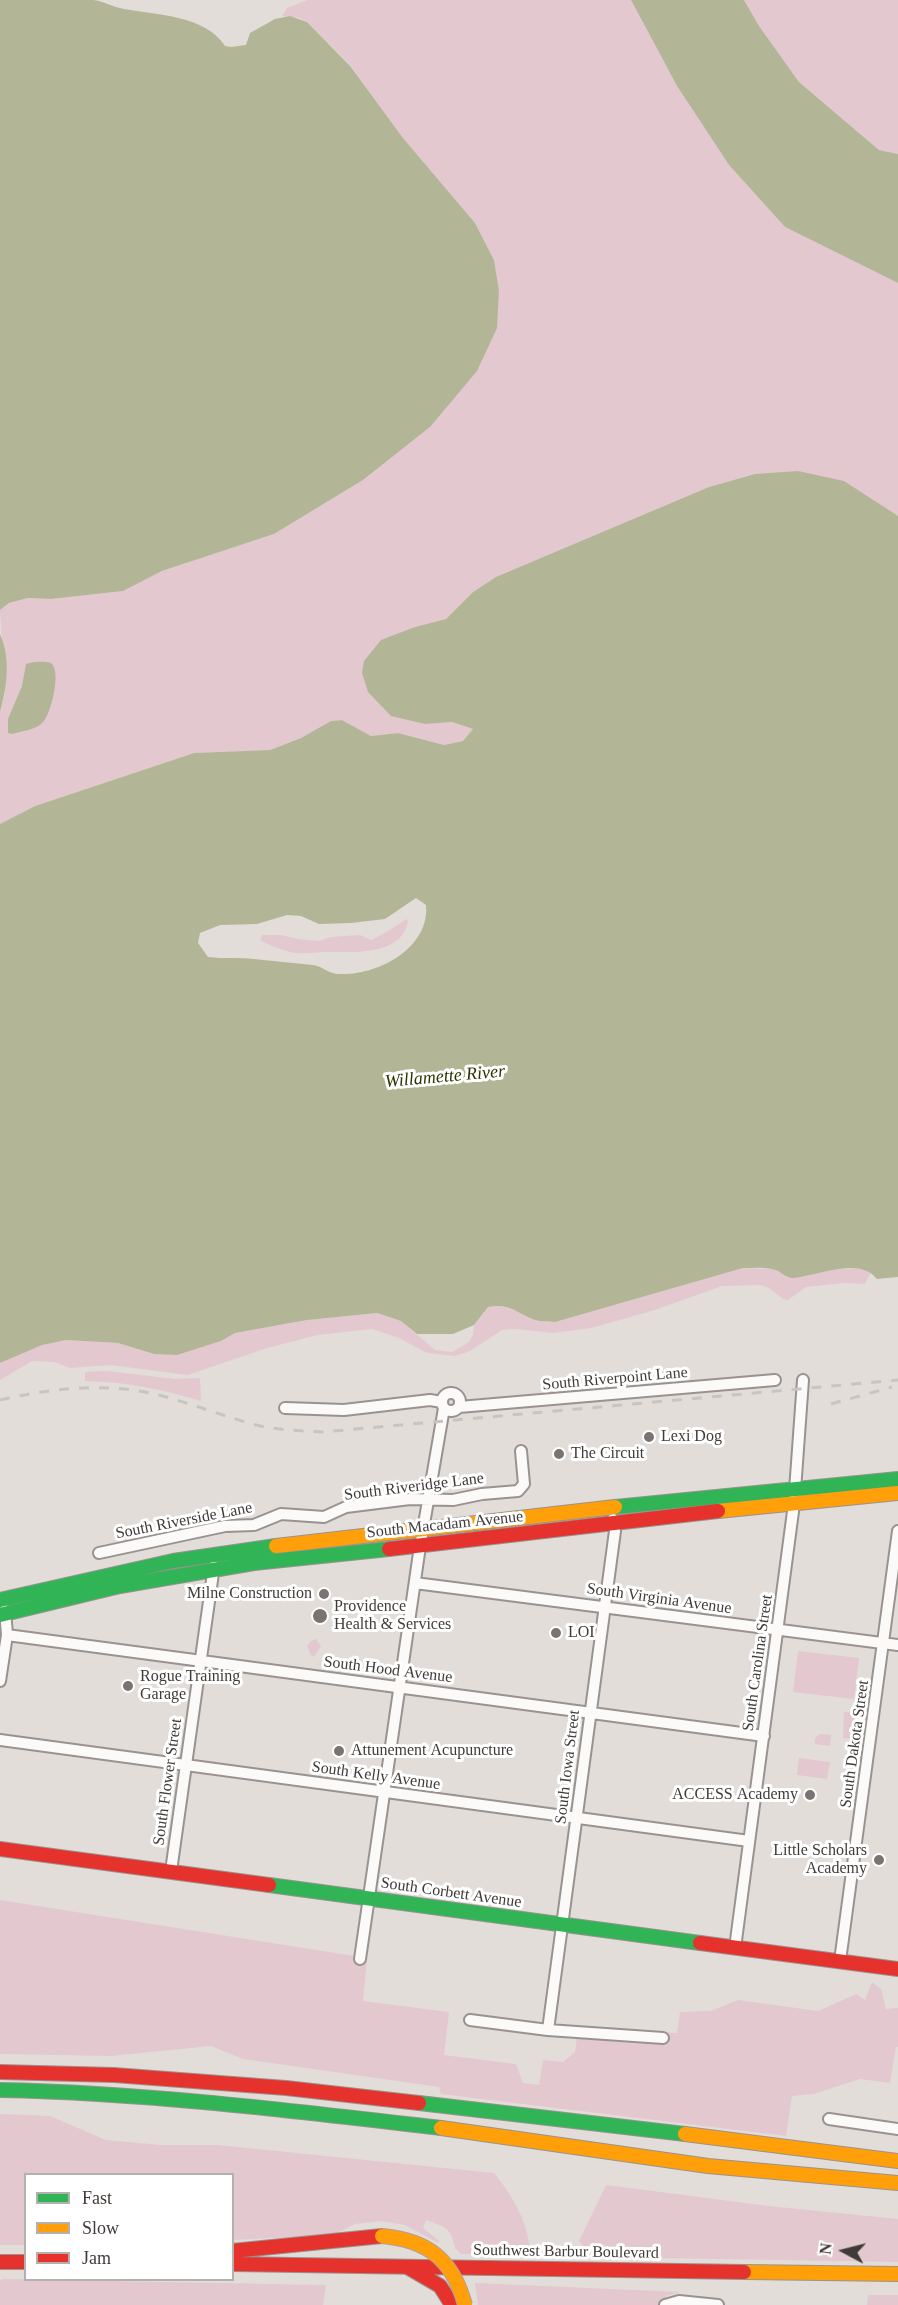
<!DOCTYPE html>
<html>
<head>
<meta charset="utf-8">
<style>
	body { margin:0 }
	#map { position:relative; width:898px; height:2305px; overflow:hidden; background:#e3ddd9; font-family:Georgia,serif }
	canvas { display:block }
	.legend { position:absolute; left:24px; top:2173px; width:210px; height:108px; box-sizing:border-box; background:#fff; border:2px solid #b3b1b0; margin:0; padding:8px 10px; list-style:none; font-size:18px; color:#403b39 }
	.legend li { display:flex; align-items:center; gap:12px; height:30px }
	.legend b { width:30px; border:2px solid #b3b1b0 }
	.north { position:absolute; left:814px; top:2221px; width:60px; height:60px; -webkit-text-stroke:4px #fff; paint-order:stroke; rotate:277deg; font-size:16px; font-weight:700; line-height:24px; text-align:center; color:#403b39 }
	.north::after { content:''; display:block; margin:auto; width:21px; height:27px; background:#403b39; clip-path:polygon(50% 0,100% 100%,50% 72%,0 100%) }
</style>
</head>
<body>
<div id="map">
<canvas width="898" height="2305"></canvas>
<ul class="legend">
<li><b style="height:8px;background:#30b455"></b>Fast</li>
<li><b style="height:8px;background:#ff9f0a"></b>Slow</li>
<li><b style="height:8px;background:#e5322d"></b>Jam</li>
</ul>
<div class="north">N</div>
</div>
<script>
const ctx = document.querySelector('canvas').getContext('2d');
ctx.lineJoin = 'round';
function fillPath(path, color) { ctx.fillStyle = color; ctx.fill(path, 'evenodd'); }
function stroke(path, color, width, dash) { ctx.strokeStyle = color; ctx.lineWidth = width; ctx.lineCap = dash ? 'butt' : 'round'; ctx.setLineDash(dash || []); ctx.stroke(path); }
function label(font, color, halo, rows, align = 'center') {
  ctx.font = font + ' Georgia,serif'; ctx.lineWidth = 6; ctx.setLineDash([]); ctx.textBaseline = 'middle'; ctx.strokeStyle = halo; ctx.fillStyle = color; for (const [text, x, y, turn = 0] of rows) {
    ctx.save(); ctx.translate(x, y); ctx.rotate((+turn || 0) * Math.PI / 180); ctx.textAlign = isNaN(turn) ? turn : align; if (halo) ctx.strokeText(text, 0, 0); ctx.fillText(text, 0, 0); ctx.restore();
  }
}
fillPath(new Path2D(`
	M307,0h324l46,86 52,79 56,62 113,56v233l-143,-42 -46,13 -212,90 -24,15 -27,27 -31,8 10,97 27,-2 21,7 -10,12 -19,4 -46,-12 -27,3 -29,-16 -11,1 -30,17 -31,12 -76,3 -159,53 -35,18v-112l5,-19 -5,-83 9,-7 19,-5 23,1 72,-8 39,-20 112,-37 89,-54 67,-53 69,-137 -5,-30 -19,-37 -72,-85 -52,-72 -44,-44 -7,-4 -18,-2 5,-8z
	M744,0h154v154l-19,-4 -80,-68 -40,-56z
	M406,919l2,2c-6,35 -54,31 -80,31 -11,0 -23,2 -33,1 -12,-2 -24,-7 -35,-13l2,-5h19l17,4 21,2 12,-4 29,-2 11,5 19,-10z
	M743,1268l30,1 18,9 39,-8 32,-2 9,4 -6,12 -21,-1 -38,4 -18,13 -5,-1 -14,-11 -9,-3 -38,1 -67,24 -64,18 -37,5 -39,-4 -13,1 -32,21 -15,5 -28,-3 -28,-15 -27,-9 -54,6 -51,13 -79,27 -78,-10 -40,3 -16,-6 -22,-1 -32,19v-17l42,-19 24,-4 52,3 36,11 67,-13 14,-8 72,-13 70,-7 24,8 34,29 17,2 17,-10 4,-7 1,-10 14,-18c22,-4 28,6 47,13 6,2 14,1 20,2z
	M107,1371l68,8 25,-1 1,23c-39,-12 -76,-19 -116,-20v-9z
	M316,1639l5,7 -7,11 -3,-2 -4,-9 4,-5z
	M798,1651l61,7 -5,41 -61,-7z
	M844,1712h12l-1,27 -12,-1z
	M820,1734l11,1 -1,11 -15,-2v-6z
	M799,1758l31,4 -3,17 -30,-4z
	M0,1900l367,58 -4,43 86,11 -5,43 72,9 7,19 16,2 4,-25 20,2 12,-10 2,-16 52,5 31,-9 17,1 3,-21 31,-1 27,-11 80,11 38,-17 9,6 7,-18 9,7 5,20 12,-1v39h-2l-6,36 -30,-4 -46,15 -22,2 -6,40 -345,-42 -2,-7 -196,-28 -32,-13 -100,10 -111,-2z
	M0,2114l50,2 56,24 55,5h57l276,28c19,23 36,52 36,82l-69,-1 -6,-6c-4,-21 -10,-21 -29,-28l-3,8 16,13 -1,2 -33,-18 -24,-4 -26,3 -22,11 -100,5 -1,-66h-206l-1,71h-25z
	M606,2185l163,21 129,13v43l-306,-5 -13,-16z
	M3,2279l323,6 -3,20h-323v-25z
	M475,2283l205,9 -14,4 -1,9h-187z
	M868,2295h30v10h-31z`), '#e3c8d0');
fillPath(new Path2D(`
	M0,0c31,0 62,0 93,0 10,1 20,7 31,9 33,6 81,6 101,37l6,1 15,-2 4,-12 25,-14 15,-3 17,6 44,45 52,71 72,85 19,37 5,30 -2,38 -20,43 -47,56 -67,53 -89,54 -112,37 -39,20 -72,8 -23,-1 -19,5 -9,7z
	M631,0h113l15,26 40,56 80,68 19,4v129l-113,-56 -56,-62 -52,-79z
	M798,471l46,10 54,35v761l-21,2c-18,-23 -59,-3 -84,-1 -7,0 -14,-8 -21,-9 -9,-2 -20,-1 -29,-1l-188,54c-6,-1 -14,0 -20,-2 -19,-7 -25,-17 -47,-13l-14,18 -21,9h-36l-16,-13 -24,-8 -70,7 -72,13 -14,8 -44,14 -23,-1 -36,-11 -52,-3 -24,5 -42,18v-539l35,-18 159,-53 76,-3 31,-12 30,-17 11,-1 29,16 27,-3 46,12 19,-4 10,-12 -21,-7 -27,2 -34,-8 -23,-24 -6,-19 2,-12 17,-21 34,-13 31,-8 27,-27 23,-15 213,-90 46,-13zM416,898l10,7c4,44 -50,71 -87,69 -10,0 -17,-8 -26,-9 -20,-2 -40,-4 -59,-6 -16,-2 -31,0 -46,-2l-10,-14 2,-10 20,-8 37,-1 30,-9 14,1 18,8 32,-1 34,-4z
	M0,634c11,25 7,53 0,78z
	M34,662c5,0 15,-1 18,2 9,9 -1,50 -9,58 -6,8 -22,9 -31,12l-4,-1v-14l14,-33 4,-22z`), '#b3b696');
const street = new Path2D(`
	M442 1402a9 9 0 1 1 18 0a9 9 0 1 1-18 0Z
	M459,1407l316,-27
	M285,1408l59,2 86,-10 12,2
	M99,1553l126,-27 29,-1 27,-11 43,3 22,-10 64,-8 43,1 29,-6 36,-3 6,-7 -3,-33
	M415,1583l483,62
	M7,1635l757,101
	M0,1681l7,-46 -2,-25
	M0,1740l749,101
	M171,1871l43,-305
	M735,1948l59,-444 9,-124
	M360,1959l59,-406 25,-145
	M840,1961l58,-430
	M470,2020l78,10 115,8
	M548,2030l67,-499 -2,-12
	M829,2119l69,10
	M665,2305l14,-4 39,4`);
const fast = new Path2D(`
	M615,1507l283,-28
	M0,1600l173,-39 103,-15
	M0,1615l120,-29 134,-23 135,-14
	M269,1885l431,58
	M0,2090c148,3 294,21 441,38
	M419,2103l266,31`);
const slow = new Path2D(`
	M718,1511l180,-18
	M276,1546l339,-39
	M441,2128l267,38 190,17
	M685,2134l213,27
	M744,2272l154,2`);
const jam = new Path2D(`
	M389,1549l329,-38
	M0,1849l269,36
	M700,1943l198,26
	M0,2072l114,3 172,13 133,15
	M232,2251l150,-15
	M0,2262h26
	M232,2264l512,8
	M409,2268l31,18 12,19`);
stroke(street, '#989390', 14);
stroke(fast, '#989390', 16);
stroke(slow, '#989390', 16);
stroke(jam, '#989390', 16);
stroke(street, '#fbfaf9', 10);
stroke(fast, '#30b455', 14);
stroke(slow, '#ff9f0a', 14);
stroke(jam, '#e5322d', 14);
stroke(new Path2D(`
	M0,1400c52,-12 106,-18 159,-5 34,9 66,22 101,31 20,4 42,5 63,6l575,-52
	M831,1404l61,-17`), '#c7c5c4', 3, [10, 10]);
const slowBridge = new Path2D(`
	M382,2236c46,4 71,24 83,69`);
stroke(slowBridge, '#b2a09e', 16, []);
stroke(slowBridge, '#ff9f0a', 14);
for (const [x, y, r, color] of [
	[649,1437,6,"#797471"],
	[559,1454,6,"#797471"],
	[324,1594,6,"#797471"],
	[320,1616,8,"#797471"],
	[556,1633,6,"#797471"],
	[128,1686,6,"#797471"],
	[339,1751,6,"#797471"],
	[810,1795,6,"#797471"],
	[879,1860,6,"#797471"]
]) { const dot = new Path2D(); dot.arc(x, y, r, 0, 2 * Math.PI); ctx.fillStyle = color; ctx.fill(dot); stroke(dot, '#fff', 2); }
label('16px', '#403b39', '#fff', [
	["South Riverpoint Lane",615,1379,-5],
	["South Riveridge Lane",414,1487,-7],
	["South Riverside Lane",184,1521,-11],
	["South Macadam Avenue",445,1525,-6],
	["South Virginia Avenue",659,1599,8],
	["South Carolina Street",758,1663,-82],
	["South Hood Avenue",388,1670,7],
	["South Dakota Street",855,1744,-82],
	["South Iowa Street",568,1767,-83],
	["South Kelly Avenue",376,1776,8],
	["South Flower Street",168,1782,-82],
	["South Corbett Avenue",451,1893,8],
	["Southwest Barbur Boulevard",566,2252,1]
]);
label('16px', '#403b39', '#fff', [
	["Lexi Dog",661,1437],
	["The Circuit",571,1454],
	["Milne Construction",312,1594,"right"],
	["Providence",334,1607],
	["Health & Services",334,1625],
	["LOI",568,1633],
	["Rogue Training",140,1677],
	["Garage",140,1695],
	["Attunement Acupuncture",351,1751],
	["ACCESS Academy",798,1795,"right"],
	["Little Scholars",867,1851,"right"],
	["Academy",867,1869,"right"]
], 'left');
label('italic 18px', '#2e3400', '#fff', [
	["Willamette River",445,1077,-5]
]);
</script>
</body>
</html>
